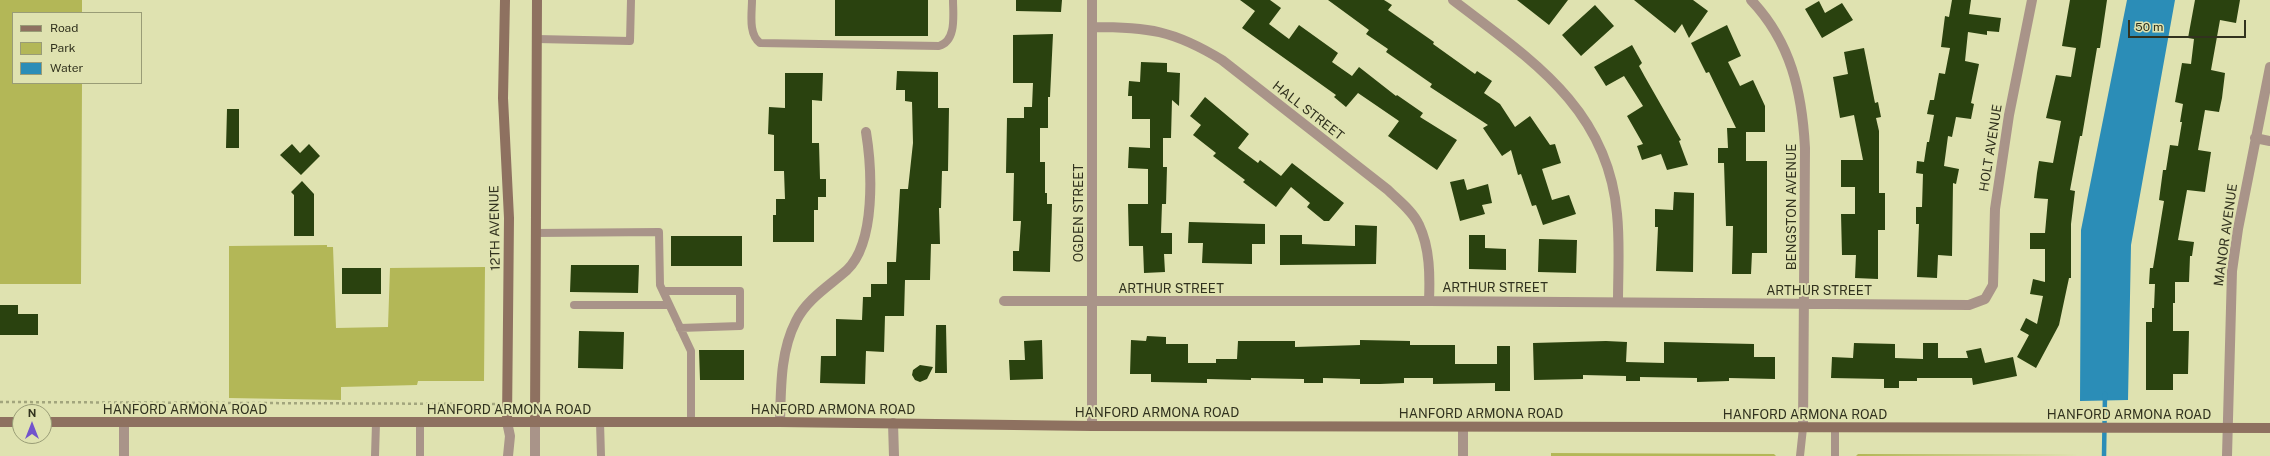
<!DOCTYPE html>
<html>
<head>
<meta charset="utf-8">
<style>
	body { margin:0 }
	#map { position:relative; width:2270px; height:456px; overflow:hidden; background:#dfe2b0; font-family:"Public Sans",sans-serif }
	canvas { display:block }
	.legend { position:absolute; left:12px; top:12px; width:130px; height:72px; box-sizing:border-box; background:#dfe2b0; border:1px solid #999c76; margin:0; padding:5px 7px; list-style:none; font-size:12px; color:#31321e }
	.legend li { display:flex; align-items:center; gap:8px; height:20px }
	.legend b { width:20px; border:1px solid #999c76 }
	.north { position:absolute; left:12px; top:404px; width:40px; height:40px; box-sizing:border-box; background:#dfe2b0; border:1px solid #999c76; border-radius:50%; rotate:0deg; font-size:11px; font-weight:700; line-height:16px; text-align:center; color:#31321e }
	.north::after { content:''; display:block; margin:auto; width:14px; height:18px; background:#7253cc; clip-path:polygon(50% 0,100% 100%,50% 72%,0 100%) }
	.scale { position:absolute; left:2128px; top:20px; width:118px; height:18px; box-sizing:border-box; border:2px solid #31321e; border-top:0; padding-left:5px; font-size:12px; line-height:14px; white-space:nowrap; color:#31321e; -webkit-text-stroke:3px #dfe2b0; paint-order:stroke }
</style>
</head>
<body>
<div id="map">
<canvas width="2270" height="456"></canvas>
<ul class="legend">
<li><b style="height:5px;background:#8e7160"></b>Road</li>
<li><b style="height:11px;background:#b3b757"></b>Park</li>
<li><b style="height:11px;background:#2b8db7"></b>Water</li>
</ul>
<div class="north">N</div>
<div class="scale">50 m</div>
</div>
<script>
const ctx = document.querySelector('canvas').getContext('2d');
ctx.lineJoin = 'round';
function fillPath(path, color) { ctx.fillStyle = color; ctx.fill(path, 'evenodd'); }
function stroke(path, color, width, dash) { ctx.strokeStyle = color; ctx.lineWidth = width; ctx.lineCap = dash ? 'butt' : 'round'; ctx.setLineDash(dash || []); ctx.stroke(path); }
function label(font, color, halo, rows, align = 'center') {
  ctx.font = font + ' "Public Sans",sans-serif'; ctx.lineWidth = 4; ctx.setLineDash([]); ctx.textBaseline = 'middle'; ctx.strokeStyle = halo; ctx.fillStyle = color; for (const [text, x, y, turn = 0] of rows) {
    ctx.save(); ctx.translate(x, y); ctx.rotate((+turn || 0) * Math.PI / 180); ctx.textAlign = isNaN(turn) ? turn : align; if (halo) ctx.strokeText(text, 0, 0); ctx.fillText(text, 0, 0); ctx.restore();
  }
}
fillPath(new Path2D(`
	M0,0h82v13h-69v70h69l-1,201h-81z
	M327,245v2h6l3,81 52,-1 2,-59 95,-1 -1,114h-66l-1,4 -76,2v13l-112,-2v-152z
	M1551,453l223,1 2,2h-225z
	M1858,454l220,1 -222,1z`), '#b3b757');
fillPath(new Path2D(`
	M2127,0h48l-44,245 -3,155 -48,1 1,-171z`), '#2b8db7');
stroke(new Path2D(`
	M2104,456l1,-62`), '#2b8db7', 4.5);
fillPath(new Path2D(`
	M835,0h93v36h-93z
	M1016,0h46l-1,12 -45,-1z
	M1240,0h30l11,8 -12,16 20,15 10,-14 39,28 -6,9 20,14 7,-9 37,29 1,-1 26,18 -3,4 37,23 -20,30 -49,-34 11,-15 -41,-28 -12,14 -12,-10 2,-2 -94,-67 13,-17z
	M1328,0h56l8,5 -4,5 46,32 -1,2 42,30 2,-3 15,10 -8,12 16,11 15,23 15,-11 20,29 5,-1 6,19 -19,6 10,31 17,-5 7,19 -33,11 -7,-20 -4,1 -11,-32 -3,1 -7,-25 -9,6 -19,-28 5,-3 -58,-38 2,-3 -46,-32 2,-3 -22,-15 3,-4z
	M1517,0h51l-19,25z
	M1634,0h59l15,11 -19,27 -7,-14 -7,9z
	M1952,0h19l-2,14 32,4 -2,14 -12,-1v4l-19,-3 -3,29 14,3 -8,39 3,1 -3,15 -15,-2 -4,20 -4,-1 -4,30 15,3 -3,15 -3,-1 -1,73 -14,-1 -1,23 -20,-1 2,-53h-3v-17h6l1,-33 -7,-1 1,-12 7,1 3,-20h2l5,-27 -7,-1 3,-14h4l5,-27 6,1 5,-26 -9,-1 4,-31 4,1z
	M2070,0h37l-7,48h-3l-15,88h-2l-10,54 5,1 -4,33v54h-2l-10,47 -23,43 -19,-11 12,-22 -9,-5 6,-12 11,6 6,-28 -13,-2 3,-15 12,3v-33h-15v-16h15l3,-34 -14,-1 3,-25 2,-12 14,2 8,-42 -15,-3 10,-43 15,2 5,-29 -14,-2z
	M2195,0h45l-4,23 -16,-3 -9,50 14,3 -3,25 -3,14 -14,-2 -7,40 13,2 -6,40 -18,-2 -9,50 16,2 -2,14h-2l-1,26h-14v21h-2v28h16l-1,43h-15v16h-27v-68h6v-14h2l1,-24h-6l1,-16h3l11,-67 -5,-1 4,-30h3l4,-25 8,1 4,-24h-2l3,-18 -8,-2 7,-39 9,1 3,-25 -6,-1z
	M1819,1l6,12 17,-10 11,17 -31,18 -17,-29z
	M1595,5l19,21 -33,30 -19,-21z
	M1727,25l14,31 -13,6 12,24 13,-6 12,26v26h-19v29h21v92h-15l-1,21h-19l1,-48h-7l-2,-63h-6v-15h10l-1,-20h9l-27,-56 -3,1 -15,-30z
	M1053,34l-3,63h-2v31h-8v34h5v31h2v11h5l-2,68 -37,-1v-20h6l2,-30h-8l1,-48h-8l1,-55h17v-11h8l1,-24h-20v-48z
	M1632,45l10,18 -3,3 6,11 36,63 -2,1 9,24 -21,5 -6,-16 -19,6 -5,-14 6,-2 -16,-28 16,-10 -19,-30 -18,10 -12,-19z
	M1864,48l11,55 3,-1 3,15 -5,1 3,13v62h6v37h-7v49l-23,-1 1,-23h-14l-1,-41h14v-27h-14v-27h22l-9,-45 -14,3 -7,-41 15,-3 -4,-22z
	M1141,62l26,1v9l13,1 -1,33 -7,-6 -1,38h-8v29h4l-1,37h-4l-1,29h11v21h-8l1,18 -21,1 -1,-27h-14l-1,-42h20v-35l-20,-1 1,-21 21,1v-29h-18v-23h-4l1,-15 11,1z
	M897,71l41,1v36h11l-1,63h-6l-1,37h-2l1,36h-9l-1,36h-25l-1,36h-19l-1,36 -18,-1 -1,33 -45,-1 1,-27h15v-37l26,1 1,-23h8v-13h16v-22h9l4,-73h8l5,-46 -1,-41 -7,-1v-11h-9z
	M785,73h38l-1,28 -10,-1v43h7l1,36h6v18h-8v13h-4v32h-41v-27h3v-16h9l-1,-28h-10v-36l-6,-1 1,-27 16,1z
	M1205,97l44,37 -11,14 20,15 2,-3 21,16 11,-13 52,40 -15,18h-5l-17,-14 3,-4 -19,-16 -15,20 -33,-25 2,-2 -32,-24 3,-3 -23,-18 8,-10 -11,-9z
	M227,109h12v39h-13z
	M292,144l8,9 9,-9 11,12 -19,19 -21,-20z
	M1464,179l3,11 21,-6 4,19 -10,2 3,9 -25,7 -10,-39z
	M302,181l12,13v42h-20v-41l-3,-3z
	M1674,192l20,1 -1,79 -37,-1 2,-44h-3v-18l18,1z
	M1189,222l76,2v20h-13v20l-50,-1 1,-20h-15z
	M1355,225l22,1 -1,38 -96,1v-30h22v9l53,2z
	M1469,235h16v13l21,1v21l-37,-1z
	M671,236h71v30h-71z
	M1539,239l38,1 -1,33 -38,-1z
	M571,265h68l-1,28 -68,-1z
	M342,268h39v26h-39z
	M0,305h18v9h20v21h-38z
	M936,325h10l1,48h-12z
	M579,331l45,1 -1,37 -45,-1z
	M1147,336l19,1v7h22v19h28v-4h21l1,-18h57v6l65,-2v-5l50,1v4h45v19h42v-18h13v45h-15v-8l-62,1v-6h-29v5l-24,1h-20v-5l-37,-1v5h-19v-4l-53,-1v2l-44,-1v4l-56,-1v-8h-21l1,-34 15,1z
	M1042,340l1,39 -33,1 -1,-20h16l-1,-19z
	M1606,341l21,1 -1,20 38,1v-21l90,2v13h21v22l-46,-1v3l-32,1v-4l-57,-1v4h-14v-5l-43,-1v4l-49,1 -1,-37z
	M1854,343l41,1v14l28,1v-16h15v15h30l-2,-7 15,-3 4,15 28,-6 4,19 -44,9 -1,-7h-55v3h-18v7h-15v-9l-53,-1 1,-21 21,1z
	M699,350h45v30h-44z
	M920,365l13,2 -6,12 -7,3 -5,-2 -3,-5 1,-5z`), '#2a420f');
stroke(new Path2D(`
	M0,402l496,2`), '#a2a57d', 2.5, [3, 3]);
stroke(new Path2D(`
	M752,0c0,13 -4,34 8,43l179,3c18,-5 14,-32 14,-46
	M537,39l93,2 1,-41
	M536,233l123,-1 1,53 31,66v72
	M663,291h77v35l-60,2
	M574,305h95
	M600,422l1,34
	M1835,428v28
	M375,456l1,-33
	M420,456v-33
	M1800,456l3,-28`), '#a99489', 8);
stroke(new Path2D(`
	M1092,0v426
	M1453,0c77,59 155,108 164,214 3,29 1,59 1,88
	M1751,0c40,42 51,92 54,148l-2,280
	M1092,27c56,0 81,3 130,33l166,130c10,10 25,21 31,35 11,23 11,51 10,76
	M2255,138l15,3
	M1004,301h425l540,4 16,-6 8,-14 2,-76 14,-94 23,-115
	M780,422c1,-33 0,-70 16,-101 11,-22 33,-35 51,-51 29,-28 25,-101 19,-138
	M124,423v33
	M893,423l1,33
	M1463,456v-28
	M2227,456l5,-185 6,-42 32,-162`), '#a99489', 10);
stroke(new Path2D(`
	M507,422l3,14 -2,20
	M535,456v-34`), '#a99489', 10);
stroke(new Path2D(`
	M505,0l-2,98 6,120 -2,204
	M0,422h20
	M44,422h736l312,4 1178,2
	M535,422l2,-422`), '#8e7160', 10);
label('13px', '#31321e', '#dfe2b0', [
	["HALL STREET",1308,111,38],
	["HOLT AVENUE",1991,148,-81],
	["BENGSTON AVENUE",1792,207,-90],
	["OGDEN STREET",1079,213,-90],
	["12TH AVENUE",495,228,-91],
	["MANOR AVENUE",2226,235,-82],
	["ARTHUR STREET",1495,288],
	["ARTHUR STREET",1171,289],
	["ARTHUR STREET",1819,291],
	["HANFORD ARMONA ROAD",185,410],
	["HANFORD ARMONA ROAD",509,410],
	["HANFORD ARMONA ROAD",833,410],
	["HANFORD ARMONA ROAD",1157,413],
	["HANFORD ARMONA ROAD",1481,414],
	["HANFORD ARMONA ROAD",1805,415],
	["HANFORD ARMONA ROAD",2129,415]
]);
</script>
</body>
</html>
